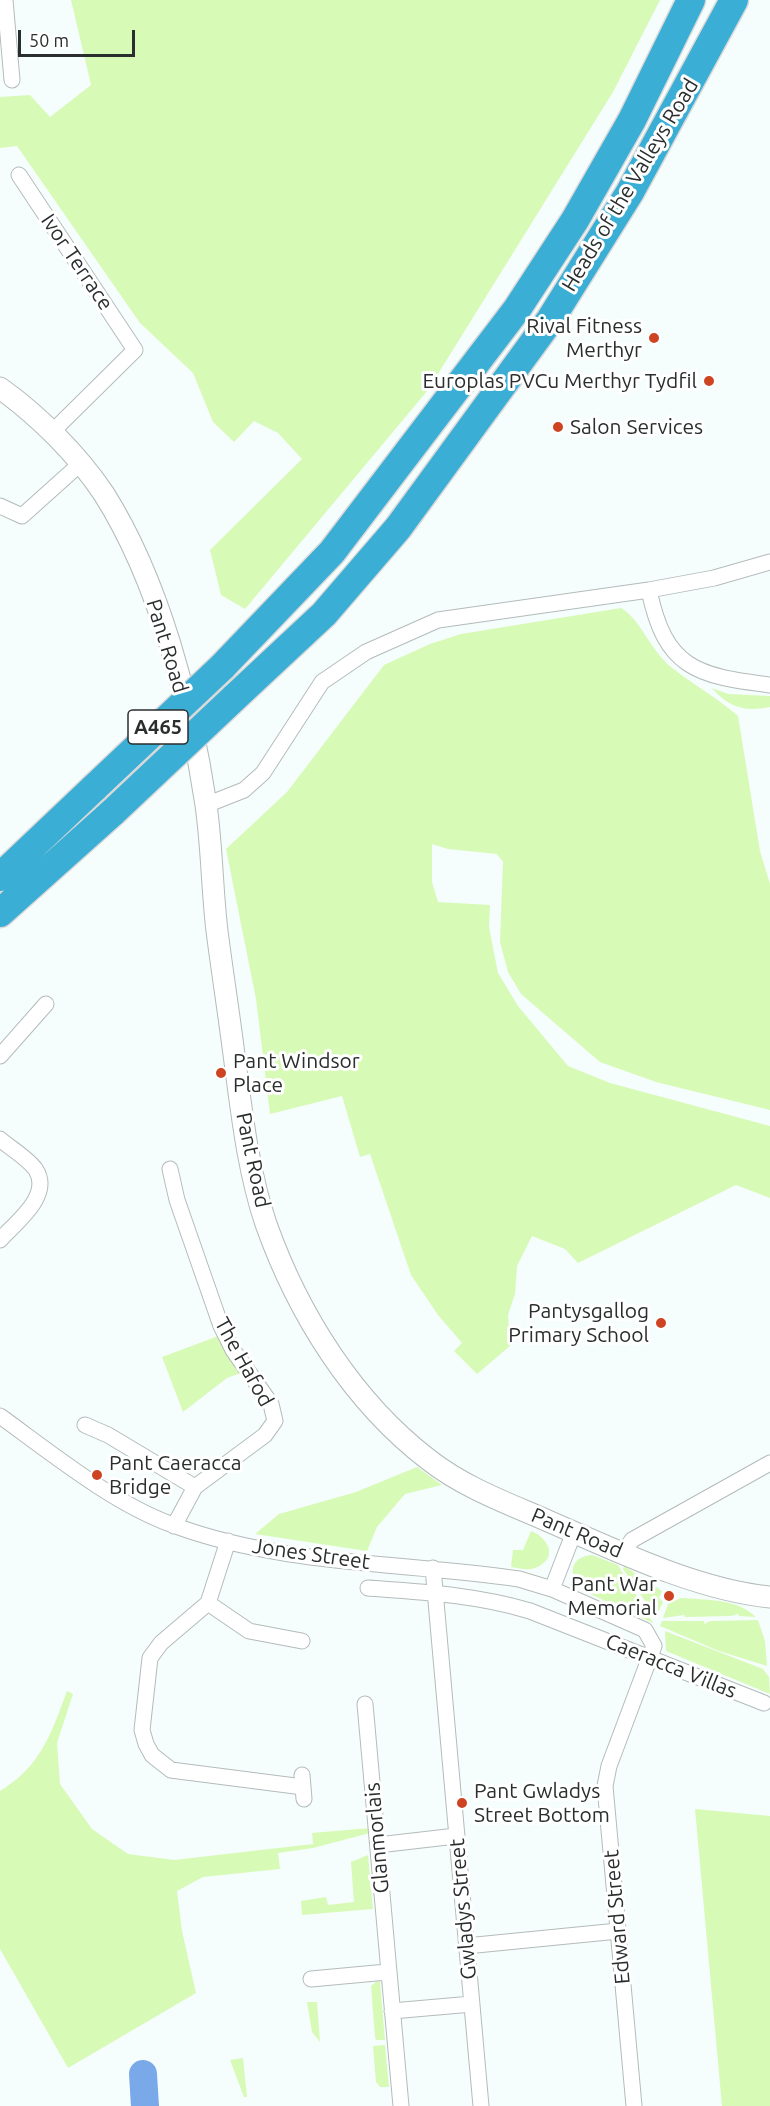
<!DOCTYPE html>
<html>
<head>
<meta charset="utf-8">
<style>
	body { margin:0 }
	#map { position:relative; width:770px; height:2106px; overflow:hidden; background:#f6fdfd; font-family:Ubuntu,sans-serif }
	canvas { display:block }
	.scale { position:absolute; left:18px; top:30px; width:117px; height:27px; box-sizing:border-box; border:3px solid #2b2e2e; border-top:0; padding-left:8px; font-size:18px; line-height:21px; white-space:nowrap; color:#2b2e2e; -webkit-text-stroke:4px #fff; paint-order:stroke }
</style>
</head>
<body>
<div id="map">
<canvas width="770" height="2106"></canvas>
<div class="scale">50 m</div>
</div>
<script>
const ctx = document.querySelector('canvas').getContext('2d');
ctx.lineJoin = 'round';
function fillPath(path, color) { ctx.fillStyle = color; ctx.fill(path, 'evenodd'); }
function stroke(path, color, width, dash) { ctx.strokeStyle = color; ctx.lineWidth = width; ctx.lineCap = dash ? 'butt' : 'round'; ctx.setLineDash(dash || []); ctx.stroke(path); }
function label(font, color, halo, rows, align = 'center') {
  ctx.font = font + ' Ubuntu,sans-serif'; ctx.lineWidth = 6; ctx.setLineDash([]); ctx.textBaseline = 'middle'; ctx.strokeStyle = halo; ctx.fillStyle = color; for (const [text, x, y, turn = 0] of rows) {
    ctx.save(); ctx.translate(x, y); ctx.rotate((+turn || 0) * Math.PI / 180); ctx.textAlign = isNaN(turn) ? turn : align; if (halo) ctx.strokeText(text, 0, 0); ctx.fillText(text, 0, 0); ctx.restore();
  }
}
fillPath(new Path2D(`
	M71,0h589l-47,92 -185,298 -183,219 -24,-14 -11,-45 92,-91 -24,-26 -24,-12 -20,21 -21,-20 -20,-49 -53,-50 -123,-177 -17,2v-51l30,-2 20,22 41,-32z
	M621,608c21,13 29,42 50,59 21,17 47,31 67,49l22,135 10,33v226l-114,-28 -56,-20 -79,-68 -13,-22 -8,-30 3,-80 -6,-8 -49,-5 -16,-5v38l6,20 52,3 -1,22 9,46 20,33 50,60 42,17 160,43v72l-34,-13 -158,78 -13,-14 -33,-13 -15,30 -2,28 -7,21 2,31 -33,28 -23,-23 8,-8 -24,-28 -27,-40 -41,-121 -10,3 -18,-61 -72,18 -14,-115 -30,-150 61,-57 97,-127 46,-21 31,-10z
	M712,688l16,6 42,2v11c-25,5 -41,1 -58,-19z
	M221,1335l20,38 -14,5 -44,34 -21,-55z
	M417,1467l25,18 -37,9 -28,33 -10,24 -112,-17 24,-20 77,-22z
	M531,1531c18,7 28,28 4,37 -7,3 -16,0 -24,-1l2,-17h10z
	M592,1555l26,10 35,58 -67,-31c-18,-13 -19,-35 6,-37z
	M624,1566l38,25 -3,7 4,4 -7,15 -33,-48z
	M681,1598c25,2 55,0 75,19l-17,-1 -1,-2 -7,2 -46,1 -1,-2 -21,3 5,-14z
	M758,1620l7,21 2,25 -48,-15 -59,-25 2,-5h42v3l6,-3z
	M665,1631l98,38 6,8 1,17 -104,-43z
	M67,1691l6,3 -16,49 3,41 32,45 36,25 46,6 139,-16 -1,-11 58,-5v5l-57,15 -35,5 2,16 -77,8 -26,14 5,40 14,62 -128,75 -68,-119v-158c41,-25 51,-57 67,-100z
	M695,1809l75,7v290h-48z
	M368,1855l5,54 -71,6 -1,-14 25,-4 2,8 26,-3 -3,-40z
	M377,1981l3,1 5,58h-9l-1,-3 -4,-51z
	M307,2002h10l3,40 -8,-10z
	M385,2045l4,42h-9l-4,-5 -3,-36z
	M243,2058l4,39h-3l-14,-37z`), '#d8fab7');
stroke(new Path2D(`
	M143,2074l2,32`), '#79a9e9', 28);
const street = new Path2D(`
	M5,0l7,80
	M19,175l116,175 -84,83
	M0,506l22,10 58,-52
	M649,590c16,78 47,86 121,95
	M206,805l38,-15 19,-17 59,-91 44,-30 72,-32 211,-30 65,-12 56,-16
	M0,1056l46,-52
	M0,1139c10,9 29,20 36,31 16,26 -20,52 -36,70
	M170,1169l7,31 44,126 12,24 38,54 4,17 -10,14 -70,52 -21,39
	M0,1416c51,37 114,88 173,109 110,41 232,37 346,54l33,10 93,41 9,16 -45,120 -4,20 29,320
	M85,1425l23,10 87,52
	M228,1541l-20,62 -47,40 -11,15 -8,72 4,14 6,11 19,15 132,17
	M623,1553l9,-13 138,-77
	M433,1568l48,538
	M368,1588c55,4 109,7 162,23l234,92
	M552,1589l22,-57
	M208,1603l41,28 53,10
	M365,1704l36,402
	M302,1775l2,24
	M378,1845l78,-9
	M466,1946l152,-15
	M311,1979l76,-7
	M392,2011l80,-7`);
const secondary = new Path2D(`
	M0,388c38,27 78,67 104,106 55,87 87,210 102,311 6,42 6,84 11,126 5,39 11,77 16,116 8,59 14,121 33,177 32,90 87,178 163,236 36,28 78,43 119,61 67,29 149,69 222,76`);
const highway = new Path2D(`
	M222,667l110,-115 185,-243 58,-89 57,-100 59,-120
	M234,698l90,-84 74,-86 152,-208 80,-128 104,-192
	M0,877l95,-90
	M0,913l113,-101`);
stroke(street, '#b4bbbb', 17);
stroke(secondary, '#b4bbbb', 23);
stroke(highway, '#d9d9d9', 31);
stroke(street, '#fff', 15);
stroke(secondary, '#fff', 21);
stroke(highway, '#3aaed5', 28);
const highwayBridge = new Path2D(`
	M95,787l127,-120
	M113,812l121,-114`);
stroke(highwayBridge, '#d9d9d9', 31, []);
stroke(highwayBridge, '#3aaed5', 28);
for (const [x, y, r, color] of [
	[654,338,6,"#ce4422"],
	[709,381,6,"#ce4422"],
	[558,427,6,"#ce4422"],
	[221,1073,6,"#ce4422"],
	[661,1323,6,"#ce4422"],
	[97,1475,6,"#ce4422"],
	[669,1596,6,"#ce4422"],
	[462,1803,6,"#ce4422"]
]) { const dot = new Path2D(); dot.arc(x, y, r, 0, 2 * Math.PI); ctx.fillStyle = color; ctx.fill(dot); stroke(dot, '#fff', 2); }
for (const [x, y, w] of [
	[158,727,60]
]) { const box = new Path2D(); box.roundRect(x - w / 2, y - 17, w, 34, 4.5); ctx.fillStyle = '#fff'; ctx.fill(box); stroke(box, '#2b2e2e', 1.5); }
label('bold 20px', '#2b2e2e', null, [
	["A465",158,727]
]);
label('21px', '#2b2e2e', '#fff', [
	["Heads of the Valleys Road",630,185,-59],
	["Ivor Terrace",77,262,56],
	["Pant Road",167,646,73],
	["Pant Road",253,1160,78],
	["The Hafod",244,1362,61],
	["Pant Road",577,1533,23],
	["Jones Street",311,1554,8],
	["Caeracca Villas",671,1666,22],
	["Glanmorlais",377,1838,-95],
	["Gwladys Street",463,1909,-95],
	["Edward Street",617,1917,-95]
]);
label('21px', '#2b2e2e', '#fff', [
	["Rival Fitness",642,326],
	["Merthyr",642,350],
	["Europlas PVCu Merthyr Tydfil",697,381],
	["Salon Services",570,427,"left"],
	["Pant Windsor",233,1061,"left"],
	["Place",233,1085,"left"],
	["Pantysgallog",649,1311],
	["Primary School",649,1335],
	["Pant Caeracca",109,1463,"left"],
	["Bridge",109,1487,"left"],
	["Pant War",657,1584],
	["Memorial",657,1608],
	["Pant Gwladys",474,1791,"left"],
	["Street Bottom",474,1815,"left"]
], 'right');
</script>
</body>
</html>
